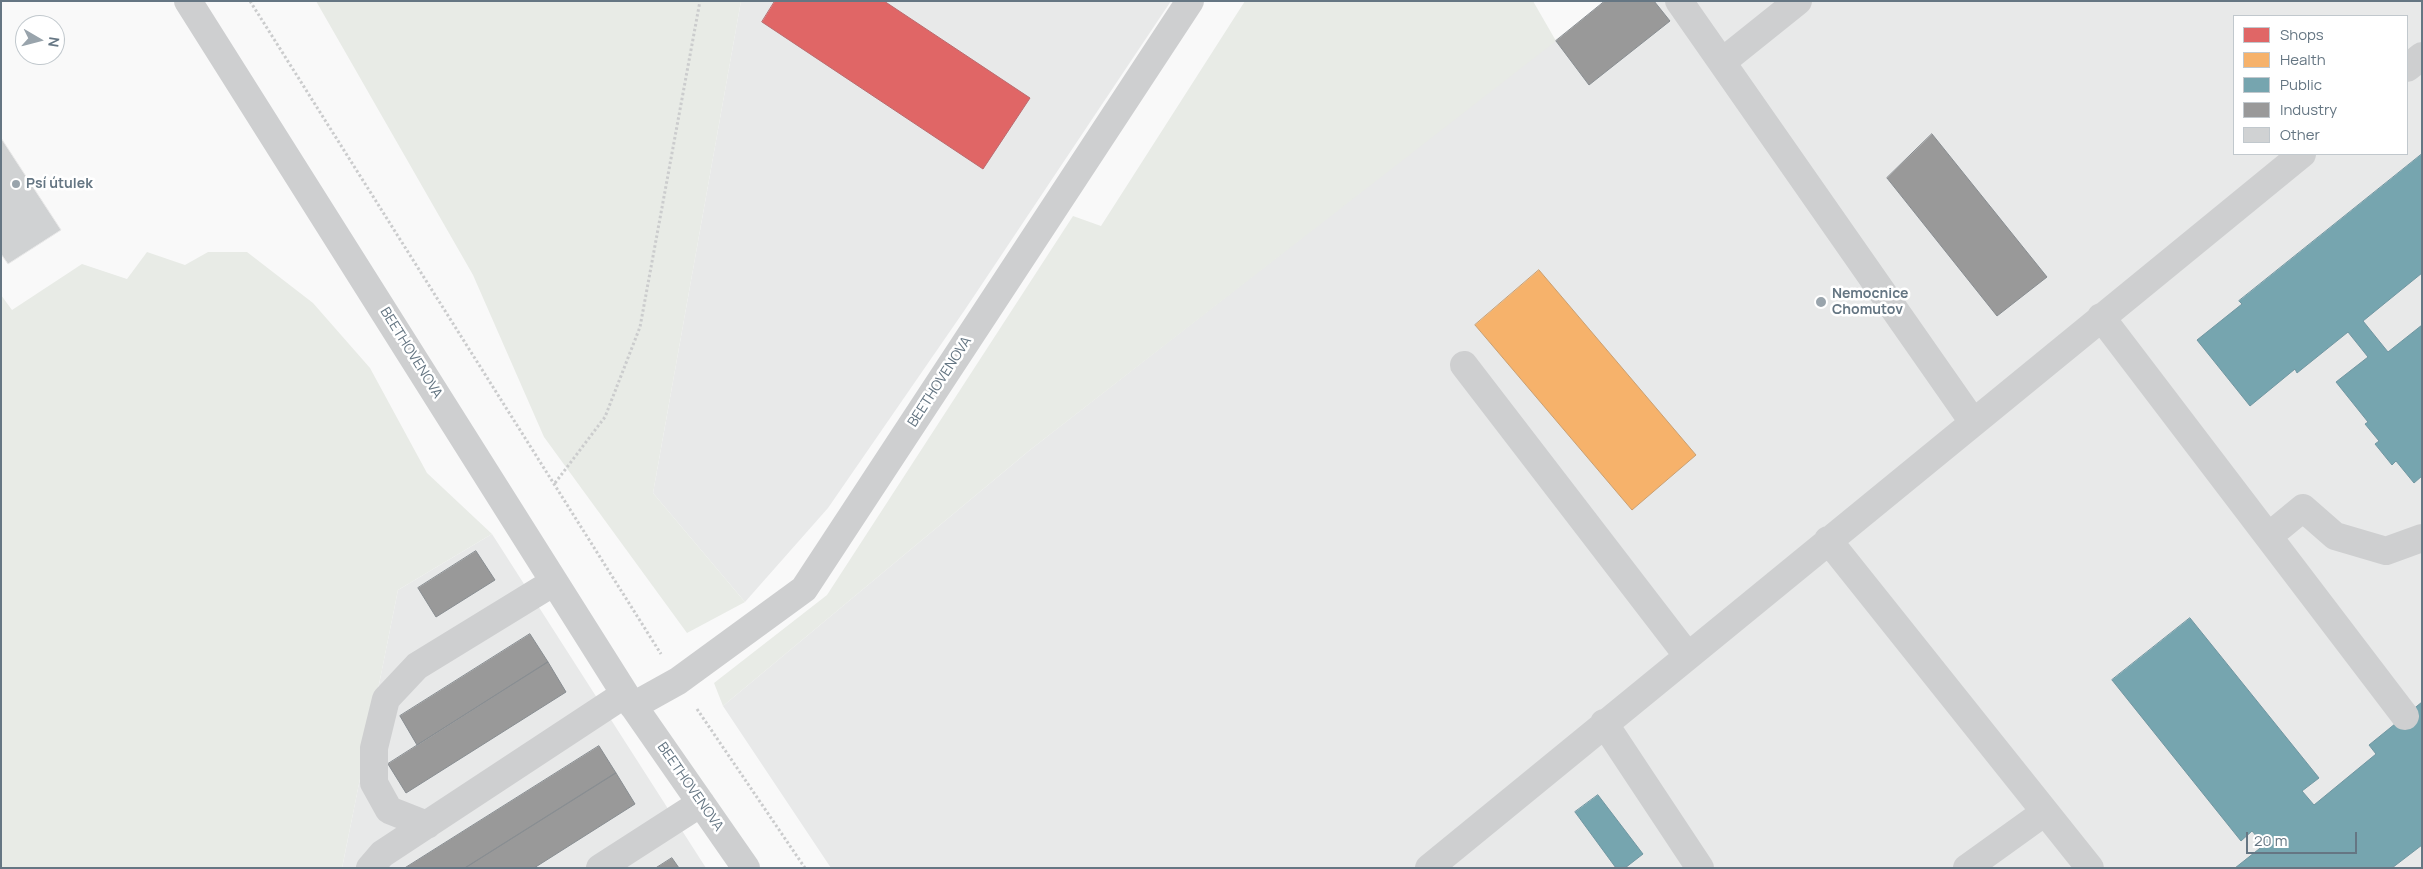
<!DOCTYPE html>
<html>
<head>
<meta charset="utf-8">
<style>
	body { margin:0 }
	#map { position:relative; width:2423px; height:869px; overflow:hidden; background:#f9f9f9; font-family:Manrope,sans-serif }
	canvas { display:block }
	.frame { position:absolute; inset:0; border:2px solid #657683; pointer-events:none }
	.legend { position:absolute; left:2233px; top:15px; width:175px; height:140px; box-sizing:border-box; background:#fff; border:1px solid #c1c8cd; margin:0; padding:6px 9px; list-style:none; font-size:15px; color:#657683 }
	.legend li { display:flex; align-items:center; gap:10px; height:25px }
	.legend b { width:25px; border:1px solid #c1c8cd }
	.north { position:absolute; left:15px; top:15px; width:50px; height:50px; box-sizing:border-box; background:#fff; border:1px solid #c1c8cd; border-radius:50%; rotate:98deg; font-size:14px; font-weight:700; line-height:20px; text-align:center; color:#657683 }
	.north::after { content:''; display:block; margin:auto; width:18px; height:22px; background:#99a4ac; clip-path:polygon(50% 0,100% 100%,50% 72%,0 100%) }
	.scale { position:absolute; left:2246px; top:832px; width:111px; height:22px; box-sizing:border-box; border:2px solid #657683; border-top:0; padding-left:6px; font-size:15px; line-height:18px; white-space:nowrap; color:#657683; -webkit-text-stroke:4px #fff; paint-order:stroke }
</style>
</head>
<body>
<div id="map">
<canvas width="2423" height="869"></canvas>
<div class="frame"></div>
<ul class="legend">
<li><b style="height:14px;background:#e06666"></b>Shops</li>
<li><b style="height:14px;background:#f6b26b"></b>Health</li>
<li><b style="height:14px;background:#76a5af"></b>Public</li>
<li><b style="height:14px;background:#999"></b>Industry</li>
<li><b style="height:14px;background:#d0d2d3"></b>Other</li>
</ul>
<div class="north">N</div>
<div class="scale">20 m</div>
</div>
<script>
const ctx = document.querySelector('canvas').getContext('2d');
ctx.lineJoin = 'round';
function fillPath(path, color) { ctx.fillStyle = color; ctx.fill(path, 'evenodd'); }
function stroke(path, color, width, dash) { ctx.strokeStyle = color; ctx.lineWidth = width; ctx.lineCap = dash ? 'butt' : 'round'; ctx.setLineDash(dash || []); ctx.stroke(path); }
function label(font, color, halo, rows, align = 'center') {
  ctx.font = font + ' Manrope,sans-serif'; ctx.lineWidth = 5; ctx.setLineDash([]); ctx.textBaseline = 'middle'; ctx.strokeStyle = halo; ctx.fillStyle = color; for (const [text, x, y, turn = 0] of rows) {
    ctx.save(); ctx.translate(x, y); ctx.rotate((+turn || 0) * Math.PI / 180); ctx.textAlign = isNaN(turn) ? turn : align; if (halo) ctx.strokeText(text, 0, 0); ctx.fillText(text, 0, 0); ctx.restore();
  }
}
fillPath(new Path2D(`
	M741,1h430l-207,310 -136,197 -83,94 -92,-109z
	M1605,1h817v867h-1591l-108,-162 307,-256zM2234,16h173v138h-173z
	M492,534l214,334h-364l56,-278z`), '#e8e9e9');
fillPath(new Path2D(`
	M316,1h425l-88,492 92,109 -58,31 -143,-196 -71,-162z
	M1245,1h288l23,40 -526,409 -307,256 -9,-23 113,-88 246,-379 28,10z
	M147,252l38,13 23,-13h39l66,51 57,65 57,105 65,61 -94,56 -56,278h-341v-573l11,15 70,-46 45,15z`), '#e8ebe6');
const shops = new Path2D(`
	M775,1h109l146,97 -47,71 -221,-147z`);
fillPath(shops, '#e06666');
stroke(shops, '#bb6b6f', 1);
const health = new Path2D(`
	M1539,270l157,185 -64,55 -157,-185z`);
fillPath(health, '#f6b26b');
stroke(health, '#caa072', 1);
const public = new Path2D(`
	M2422,154v119l-59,48 25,31 34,-27v151l-8,7 -18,-22 -4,4 -17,-21 4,-3 -14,-17 3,-2 -32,-40 32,-25 -20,-25 -51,41 -2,-4 -45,37 -53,-66 45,-36 -3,-3z
	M2190,618l129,160 -17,13 12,14 62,-51 -7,-9 53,-43v143l-30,23h-157l29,-23 -12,-14 -11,10 -129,-161z
	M1598,795l45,59 -18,14h-9l-41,-56z`);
fillPath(public, '#76a5af');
stroke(public, '#7197a2', 1);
const industry = new Path2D(`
	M1605,1h49l16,20 -81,64 -33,-44z
	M1932,134l115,143 -50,39 -110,-138z
	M476,551l19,29 -59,37 -18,-29z
	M530,634l18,28 -131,83 -17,-29z
	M548,662l18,30 -160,101 -18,-29z
	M599,746l17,27 -151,95h-60z
	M616,773l19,31 -101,64h-69z
	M672,858l7,10h-23z`);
fillPath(industry, '#999');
stroke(industry, '#898e92', 1);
const building = new Path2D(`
	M1,138l60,92 -53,34 -7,-10z`);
fillPath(building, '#d0d2d3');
stroke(building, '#e8e8e8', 1);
stroke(new Path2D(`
	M250,1l411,653
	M555,483l50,-66 35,-90 60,-326
	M697,709l108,159`), '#cbcccd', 3, [2.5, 2.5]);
stroke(new Path2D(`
	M188,1l437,693 121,174
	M1679,1l294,421
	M1722,62l76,-61
	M2407,68l15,-12
	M2101,317l304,399
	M1464,365l223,290
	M2269,536l34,-28 32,28 51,15 36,-13
	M1828,540l262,328
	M633,706l45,-25 126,-92 386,-588
	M1604,723l96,145
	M427,825l-38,-15 -15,-27v-35l12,-49 31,-33 137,-84
	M370,868l12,-14 243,-160
	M600,868l101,-65
	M1429,868l873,-714
	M1967,868l78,-56`), '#cecfd0', 28);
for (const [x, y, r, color] of [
	[16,184,5,"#99a4ac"],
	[1821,302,6,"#99a4ac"]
]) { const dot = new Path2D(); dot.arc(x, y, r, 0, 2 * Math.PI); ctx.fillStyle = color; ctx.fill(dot); stroke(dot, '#fff', 2); }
label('bold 14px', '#657683', '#fff', [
	["Psí útulek",26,184],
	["Nemocnice",1832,294],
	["Chomutov",1832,310]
], 'left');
label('14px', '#657683', '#fff', [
	["BEETHOVENOVA",411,353,58],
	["BEETHOVENOVA",940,382,-57],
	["BEETHOVENOVA",690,787,55]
]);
</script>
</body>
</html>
